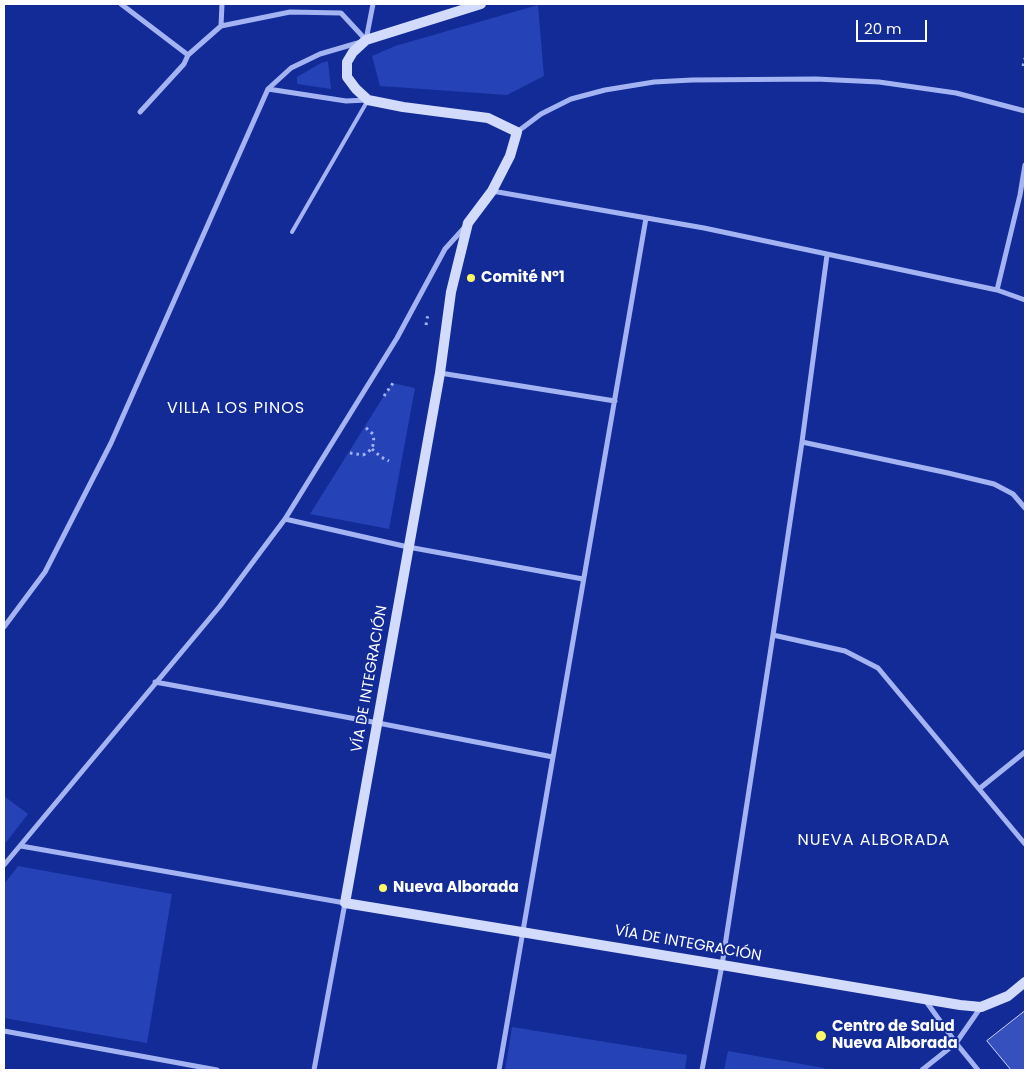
<!DOCTYPE html>
<html>
<head>
<meta charset="utf-8">
<style>
	body { margin:0 }
	#map { position:relative; width:1029px; height:1074px; overflow:hidden; background:#122b97; font-family:Poppins,sans-serif }
	canvas { display:block }
	.frame { position:absolute; inset:0; border:5px solid #fff; pointer-events:none }
	.scale { position:absolute; left:856px; top:20px; width:71px; height:22px; box-sizing:border-box; border:2px solid #fff; border-top:0; padding-left:6px; font-size:15px; line-height:18px; white-space:nowrap; color:#fff; -webkit-text-stroke:4px #122b97; paint-order:stroke }
</style>
</head>
<body>
<div id="map">
<canvas width="1029" height="1074"></canvas>
<div class="frame"></div>
<div class="scale">20 m</div>
</div>
<script>
const ctx = document.querySelector('canvas').getContext('2d');
ctx.lineJoin = 'round';
function fillPath(path, color) { ctx.fillStyle = color; ctx.fill(path, 'evenodd'); }
function stroke(path, color, width, dash) { ctx.strokeStyle = color; ctx.lineWidth = width; ctx.lineCap = dash ? 'butt' : 'round'; ctx.setLineDash(dash || []); ctx.stroke(path); }
function label(font, color, halo, rows, align = 'center') {
  ctx.font = font + ' Poppins,sans-serif'; ctx.lineWidth = 4; ctx.setLineDash([]); ctx.textBaseline = 'middle'; ctx.strokeStyle = halo; ctx.fillStyle = color; for (const [text, x, y, turn = 0] of rows) {
    ctx.save(); ctx.translate(x, y); ctx.rotate((+turn || 0) * Math.PI / 180); ctx.textAlign = isNaN(turn) ? turn : align; if (halo) ctx.strokeText(text, 0, 0); ctx.fillText(text, 0, 0); ctx.restore();
  }
}
fillPath(new Path2D(`
	M538,5l6,71 -37,19 -127,-9 -8,-30 23,-10z
	M328,61l3,28 -34,-5v-7l24,-14z
	M392,383l23,5 -26,141 -79,-15z
	M4,796l24,18 -24,31z
	M18,866l154,28 -25,149 -143,-25v-134z
	M512,1027l175,28 -2,15h-180z
	M728,1051l96,17 -1,2h-99z`), '#2542b6');
const building = new Path2D(`
	M1025,1011v59h-14l-24,-29z`);
fillPath(building, '#3651bd');
stroke(building, '#ccd6fd', 1);
stroke(new Path2D(`
	M1023,66l2,-8
	M426,325l2,-11
	M384,396l9,-13
	M372,449l9,8 8,4
	M350,453l13,2c10,-5 12,-11 10,-21l-8,-7`), '#a4b4f3', 3, [2.5, 4]);
stroke(new Path2D(`
	M292,232l76,-132`), '#a4b4f3', 4);
stroke(new Path2D(`
	M121,4l67,51
	M221,26l1,-22
	M366,40l7,-36
	M268,89l78,12 21,-1
	M140,112l44,-48 4,-9 33,-29 69,-14 51,1 25,27
	M517,132l24,-18 30,-15 34,-9 49,-8 38,-2 124,-1 63,3 77,11 69,18
	M492,191l212,37 293,62 28,10
	M997,290l23,-95 5,-30
	M440,373l175,28
	M802,442l146,31 46,11 19,10 12,14
	M285,519l123,28 175,32
	M4,627l41,-55 66,-129 157,-354 23,-21 29,-14 41,-12
	M773,635l72,16 33,17 147,176
	M155,682l223,41 175,34
	M979,789l46,-37
	M21,846l324,57 -31,167
	M4,865l216,-259 65,-87 112,-181 48,-89 19,-21
	M925,1000l31,43 22,27
	M4,1031l213,39
	M499,1070l147,-852
	M702,1070l20,-105 51,-330 29,-193 25,-187
	M922,1070l34,-27 25,-36`), '#a4b4f3', 5);
stroke(new Path2D(`
	M481,4l-115,36 -13,12 -6,10v15l9,12 12,11 35,7 85,11 29,14 -7,24 -18,35 -24,32 -17,69 -11,81 -95,530 377,62 238,40 21,2 27,-11 17,-14`), '#d3dbfd', 10);
for (const [x, y, r, color] of [
	[471,278,5,"#fff966"],
	[383,888,5,"#fff966"],
	[821,1036,6,"#fff966"]
]) { const dot = new Path2D(); dot.arc(x, y, r, 0, 2 * Math.PI); ctx.fillStyle = color; ctx.fill(dot); stroke(dot, '#122b97', 2); }
label('bold 15px', '#fff', '#122b97', [
	["Comité N°1",481,278],
	["Nueva Alborada",393,888],
	["Centro de Salud",832,1027],
	["Nueva Alborada",832,1044]
], 'left');
label('15px', '#fff', '#122b97', [
	["VÍA DE INTEGRACIÓN",370,679,-80],
	["VÍA DE INTEGRACIÓN",688,944,10]
]);
ctx.letterSpacing = '1px';
label('16px', '#fff', '#122b97', [
	["VILLA LOS PINOS",236,409],
	["NUEVA ALBORADA",874,841]
]);
ctx.letterSpacing = '0px';
</script>
</body>
</html>
